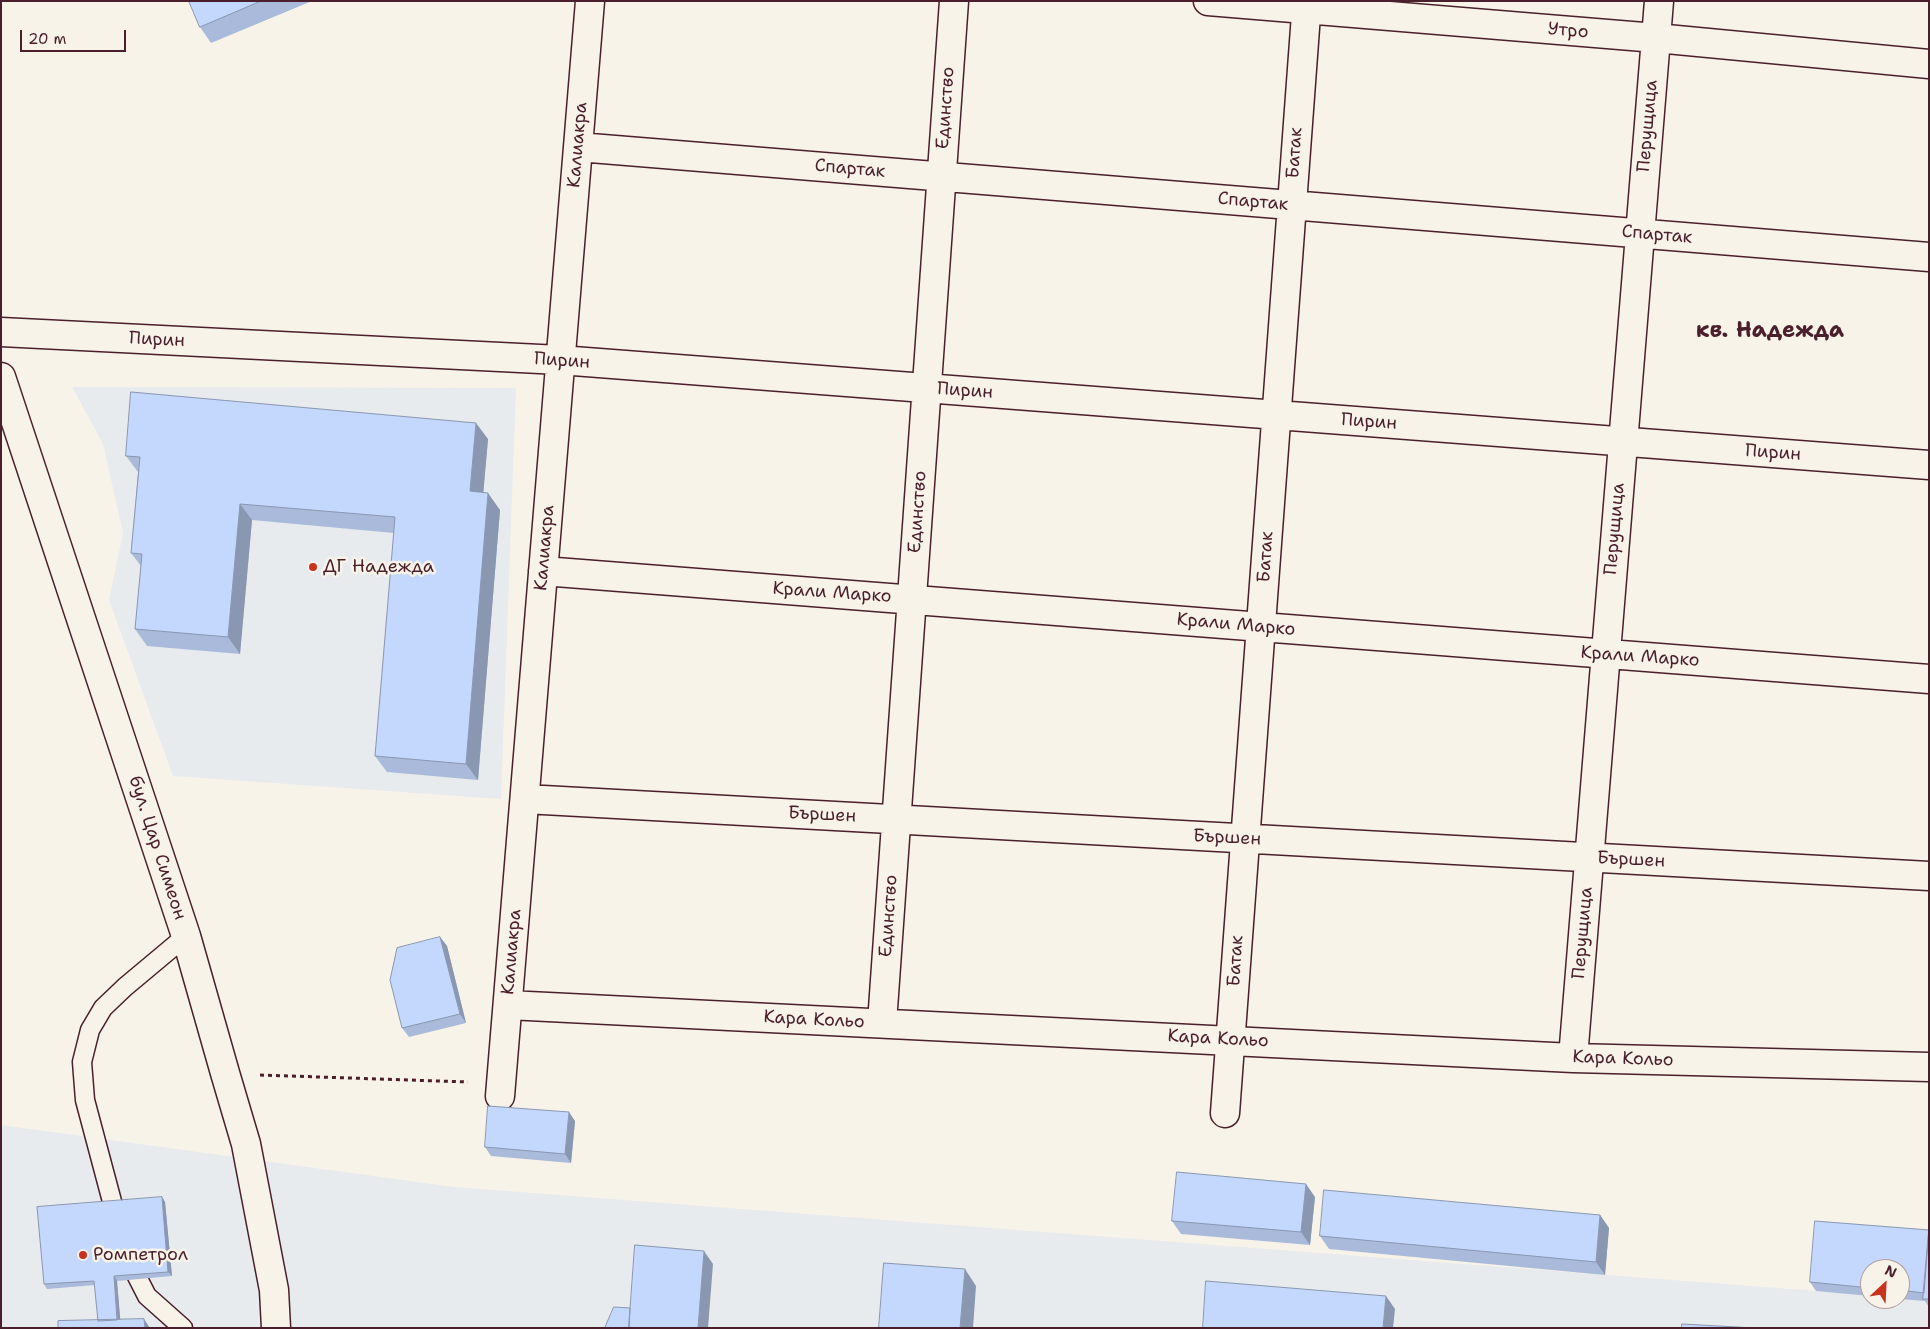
<!DOCTYPE html>
<html>
<head>
<meta charset="utf-8">
<style>
	body { margin:0 }
	#map { position:relative; width:1930px; height:1329px; overflow:hidden; background:#f7f3e8; font-family:"Shantell Sans",sans-serif }
	canvas { display:block }
	.frame { position:absolute; inset:0; border:2px solid #4a1f2b; pointer-events:none }
	.north { position:absolute; left:1860px; top:1259px; width:50px; height:50px; box-sizing:border-box; background:#f7f3e8; border:1px solid #b29e9c; border-radius:50%; rotate:25deg; font-size:14px; font-weight:700; line-height:20px; text-align:center; color:#4a1f2b }
	.north::after { content:''; display:block; margin:auto; width:18px; height:22px; background:#c8321e; clip-path:polygon(50% 0,100% 100%,50% 72%,0 100%) }
	.scale { position:absolute; left:20px; top:30px; width:106px; height:22px; box-sizing:border-box; border:2px solid #4a1f2b; border-top:0; padding-left:6px; font-size:15px; line-height:18px; white-space:nowrap; color:#4a1f2b; -webkit-text-stroke:4px #f7f3e8; paint-order:stroke }
</style>
</head>
<body>
<div id="map">
<canvas width="1930" height="1329"></canvas>
<div class="frame"></div>
<div class="north">N</div>
<div class="scale">20 m</div>
</div>
<script>
const ctx = document.querySelector('canvas').getContext('2d');
ctx.lineJoin = 'round';
function fillPath(path, color) { ctx.fillStyle = color; ctx.fill(path, 'evenodd'); }
function stroke(path, color, width, dash) { ctx.strokeStyle = color; ctx.lineWidth = width; ctx.lineCap = dash ? 'butt' : 'round'; ctx.setLineDash(dash || []); ctx.stroke(path); }
function label(font, color, halo, rows, align = 'center') {
  ctx.font = font + ' "Shantell Sans",sans-serif'; ctx.lineWidth = 5; ctx.setLineDash([]); ctx.textBaseline = 'middle'; ctx.strokeStyle = halo; ctx.fillStyle = color; for (const [text, x, y, turn = 0] of rows) {
    ctx.save(); ctx.translate(x, y); ctx.rotate((+turn || 0) * Math.PI / 180); ctx.textAlign = isNaN(turn) ? turn : align; if (halo) ctx.strokeText(text, 0, 0); ctx.fillText(text, 0, 0); ctx.restore();
  }
}
fillPath(new Path2D(`
	M72,387l444,1 -15,411 -328,-23 -64,-176 14,-67 -20,-89z
	M1,1125l453,62 1416,108v4h30v-2l29,2v29h-1928z`), '#e8ebee');
const lane = new Path2D(`
	M118,1224l-33,-124 -3,-38 8,-32 13,-22 22,-21 61,-51
	M128,1259l19,37 36,32`);
const street = new Path2D(`
	M1208,1l448,37 273,26
	M578,147l1351,110
	M1,332l559,28 1369,105
	M543,571l1386,108
	M525,799l1404,77
	M508,1005l1065,53 356,9
	M882,1023l72,-1022
	M1573,1058l86,-1057
	M500,1096l90,-1095
	M1225,1113l82,-1112`);
const secondary = new Path2D(`
	M1,377l185,559 39,137 21,71 28,146 2,38`);
stroke(lane, '#4a1f2b', 21);
stroke(street, '#4a1f2b', 31);
stroke(secondary, '#4a1f2b', 31);
stroke(new Path2D(`
	M260,1075l208,7`), '#4a1f2b', 3, [4, 4]);
stroke(lane, '#f7f3e8', 18);
stroke(street, '#f7f3e8', 28);
stroke(secondary, '#f7f3e8', 28);
fillPath(new Path2D(`
	M189,1h123l-101,42 -11,-16z
	M488,439l-5,54 17,17 -22,270 -91,-8 -12,-16 19,-223 -142,-13 -12,134 -93,-8 -12,-17 6,-63 -10,-13 7,-81 -12,-16z
	M440,937l7,9 19,77 -57,14 -7,-9z
	M575,1121l-4,42 -80,-7 -6,-9z
	M162,1197l3,5 7,74 -55,5 3,39 -22,1 -3,-36 -48,4 -3,-5z
	M1315,1197l-5,48 -129,-11 -9,-13z
	M1600,1215l9,13 -4,47 -276,-26 -9,-13z
	M1929,1227v80l-4,-6 -25,-2v-30h-30v27l-54,-5 -6,-9 119,-52z`), '#a9bada');
fillPath(new Path2D(`
	M476,423l12,16 -6,69 -12,-17z
	M488,493l12,17 -22,270 -12,-16z
	M240,504l12,16 -12,134 -12,-17z
	M440,937l7,9 19,77 -6,-9z
	M569,1112l6,9 -4,42 -6,-9z
	M1306,1184l9,13 -5,48 -9,-13z
	M162,1197l3,5 7,74 -4,-4z
	M1600,1215l9,13 -4,47 -9,-13z
	M704,1251l9,13 -5,64h-10z
	M965,1269l11,17 -3,42h-13z
	M114,1276l3,5 4,47 -3,-4z
	M1386,1296l9,13 -2,19h-10z
	M144,1319l6,9h-5z`), '#8997b1');
const building = new Path2D(`
	M189,1h72l-61,26z
	M131,392l345,31 -6,68 18,2 -22,271 -91,-8 20,-239 -155,-13 -12,133 -93,-8 7,-75 -11,-1 9,-96 -14,-1z
	M440,937l20,77 -58,14 -12,-48 7,-32z
	M488,1106l81,6 -4,42 -80,-7z
	M1177,1172l129,12 -5,48 -129,-11z
	M1324,1190l276,25 -4,47 -276,-26z
	M162,1197l6,75 -54,4 3,44 -19,1 -4,-40 -50,3 -7,-77z
	M1815,1221l114,9 -5,63 -24,-3v-21h-30v19l-60,-6z
	M1929,1227v72h-6z
	M635,1245l69,6 -6,77h-69z
	M884,1263l81,6 -5,59h-81z
	M1206,1281l180,15 -3,32h-180z
	M614,1307l16,1 -1,20h-24z
	M144,1319l1,9h-87v-7z
	M1682,1324l73,4h-73z`);
fillPath(building, '#c4d8fd');
stroke(building, '#8997b1', 1);
for (const [x, y, r, color] of [
	[313,567,5,"#c8321e"],
	[83,1255,5,"#c8321e"]
]) { const dot = new Path2D(); dot.arc(x, y, r, 0, 2 * Math.PI); ctx.fillStyle = color; ctx.fill(dot); stroke(dot, '#f7f3e8', 2); }
label('18px', '#4a1f2b', '#f7f3e8', [
	["Утро",1568,31,5],
	["Единство",946,108,-86],
	["Перущица",1648,126,-85],
	["Калиакра",578,145,-85],
	["Батак",1295,153,-86],
	["Спартак",850,169,5],
	["Спартак",1253,202,5],
	["Спартак",1657,235,5],
	["Пирин",157,340,3],
	["Пирин",562,361,4],
	["Пирин",965,391,4],
	["Пирин",1369,422,4],
	["Пирин",1773,453,4],
	["Единство",918,512,-86],
	["Перущица",1615,529,-85],
	["Калиакра",545,548,-85],
	["Батак",1266,557,-86],
	["Крали Марко",832,593,4],
	["Крали Марко",1236,625,5],
	["Крали Марко",1640,657,4],
	["Бършен",822,815,3],
	["Бършен",1227,838,3],
	["бул. Цар Симеон",157,848,72],
	["Бършен",1631,860,3],
	["Единство",889,916,-86],
	["Перущица",1583,933,-85],
	["Калиакра",512,952,-85],
	["Батак",1236,961,-86],
	["Кара Кольо",814,1020,3],
	["Кара Кольо",1218,1039,3],
	["Кара Кольо",1623,1059,2]
]);
label('18px', '#4a1f2b', '#f7f3e8', [
	["ДГ Надежда",323,567],
	["Ромпетрол",93,1255]
], 'left');
label('bold 22px', '#4a1f2b', '#f7f3e8', [
	["кв. Надежда",1770,331]
]);
</script>
</body>
</html>
